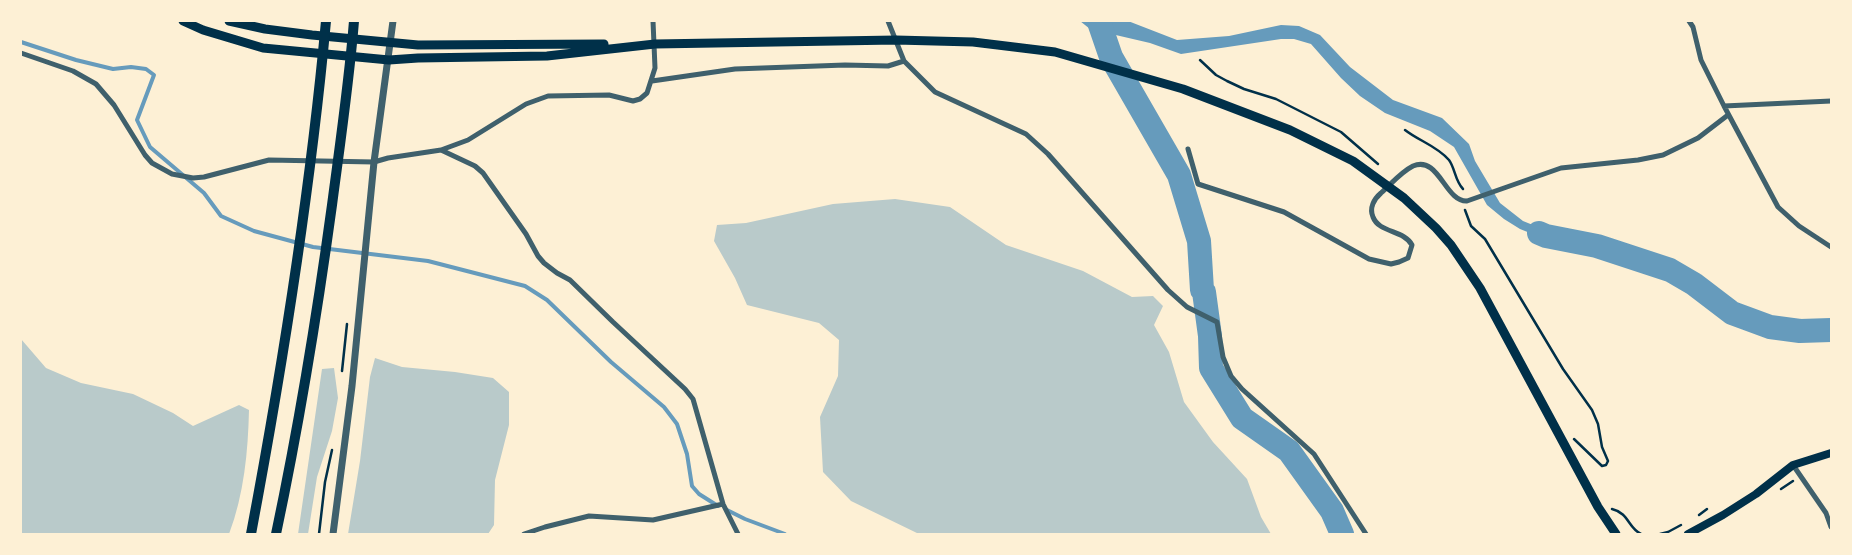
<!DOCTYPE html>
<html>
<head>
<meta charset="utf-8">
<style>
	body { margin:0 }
	#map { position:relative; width:1852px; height:555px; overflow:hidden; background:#fdf0d5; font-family:Montserrat,sans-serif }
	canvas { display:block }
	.frame { position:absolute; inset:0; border:22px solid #fdf0d5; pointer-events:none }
</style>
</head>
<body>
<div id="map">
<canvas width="1852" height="555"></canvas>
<div class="frame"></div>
</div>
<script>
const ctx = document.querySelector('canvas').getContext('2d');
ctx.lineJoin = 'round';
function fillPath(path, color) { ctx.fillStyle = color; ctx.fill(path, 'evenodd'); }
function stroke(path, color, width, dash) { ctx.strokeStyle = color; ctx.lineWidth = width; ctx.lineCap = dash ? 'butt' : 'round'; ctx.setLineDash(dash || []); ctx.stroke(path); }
fillPath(new Path2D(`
	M895,199l55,8 56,38 77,26 49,26 21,-1 10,10 -9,19 15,27 15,50 29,40 34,37 14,38 10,17h-352l-68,-33 -28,-29 -3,-55 18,-41 1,-36 -20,-17 -72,-18 -12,-27 -21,-37 3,-16 29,-2 87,-19z
	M21,339l25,29 35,15 52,11 40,19 20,13 46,-21 10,5c-1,42 -5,84 -20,124h-208z
	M375,358l27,9 53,5 38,6 16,14v33l-14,55 -1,45 -6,9h-140l12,-73 10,-84z
	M334,368l4,30 -6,33 -15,46 -9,57h-10l24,-165z`), '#b9caca');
fillPath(new Path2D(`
	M1080,21h48l49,19 52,-4 52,-11 18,1 21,9 30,32 43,33 49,18 27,26 6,17 25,42 23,18 47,19 -25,-1 -25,-10 -16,-10 -17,-14 -33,-58 -24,-16 -45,-18 -25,-17 -19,-18 -30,-34 -17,-5h-13l-100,15 -31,-11 -60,-14z`), '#669bbc');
stroke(new Path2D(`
	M21,42l55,18 37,9 18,-2 15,2 8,6 -17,45 13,27 54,46 17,23 33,15 59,16 115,14 97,25 22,14 64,62 53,45 13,17 10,30 5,32 7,8 19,12
	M727,510l18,9 40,15`), '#669bbc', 4);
stroke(new Path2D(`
	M1100,25l11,32 68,118 20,66 3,49 2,2 6,44 1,32 31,50 47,33 43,60 10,23
	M1539,233l7,3 51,10 73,24 24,14 38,29 38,14 30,4 31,-1`), '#669bbc', 24);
stroke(new Path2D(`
	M1200,60l16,15 11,6 17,8 32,10 65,33 37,32
	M1405,130c14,11 32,16 44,30 6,8 6,21 14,29
	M1465,210l6,16 14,13 78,130 29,41 6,14 4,23 6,14 -2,4 -4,1 -28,-27
	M342,371l5,-47
	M1781,489l12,-8
	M1612,509c17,4 16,19 29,25
	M1699,515l8,-6
	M319,534l6,-52 7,-32
	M1660,534l8,-2 13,-7`), '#003049', 2.5);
stroke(new Path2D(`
	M888,21l16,40
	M1689,21l4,6 8,33 23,46 54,101 21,19 32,21
	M21,53l52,18 23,13 18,21 31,50 7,8 20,11 21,4 11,-1 65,-17 105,2 14,-4 53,-8 34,16 8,7 43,61 12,22 6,7 13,10 13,7 43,42 72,67 8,10 30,105 15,30
	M652,81l83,-12 110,-4 43,1 16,-5 31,31 91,42 22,20 120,136 19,17 30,15 6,35 8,19 11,13 72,65 52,80
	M1724,106l107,-5
	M1188,149l10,35 86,28 85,47 22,5 8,-2 9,-4 4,-13c-8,-15 -33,-12 -39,-28 -4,-9 1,-18 8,-24 10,-9 20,-21 32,-27 26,-11 32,36 54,35l94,-33 77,-8 25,-5 35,-17 30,-23
	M441,150l27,-10 58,-36 22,-8 61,-1 24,6 7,-2 7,-6 8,-25 -2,-47
	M1793,465l33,48 5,14
	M524,534l21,-7 44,-11 64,4 70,-16`), '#3f606c', 5);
stroke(new Path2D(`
	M333,534l19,-148 22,-224 19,-141`), '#3f606c', 7);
stroke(new Path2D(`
	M1688,534l35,-19 33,-21 37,-29 38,-12`), '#003049', 8);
stroke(new Path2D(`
	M183,21l20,9 60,18 126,12 29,-2 129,-2 108,-12 241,-4 77,2 82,10 128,37 107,41 63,31 51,37 32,30 15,17 29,43 118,219 18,27
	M229,21l36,8 47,6 106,10 186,-1`), '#003049', 9);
stroke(new Path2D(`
	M251,534c32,-170 59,-340 75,-513
	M276,534c23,-109 41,-219 56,-329 8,-61 17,-122 22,-184`), '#003049', 10);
</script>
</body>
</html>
